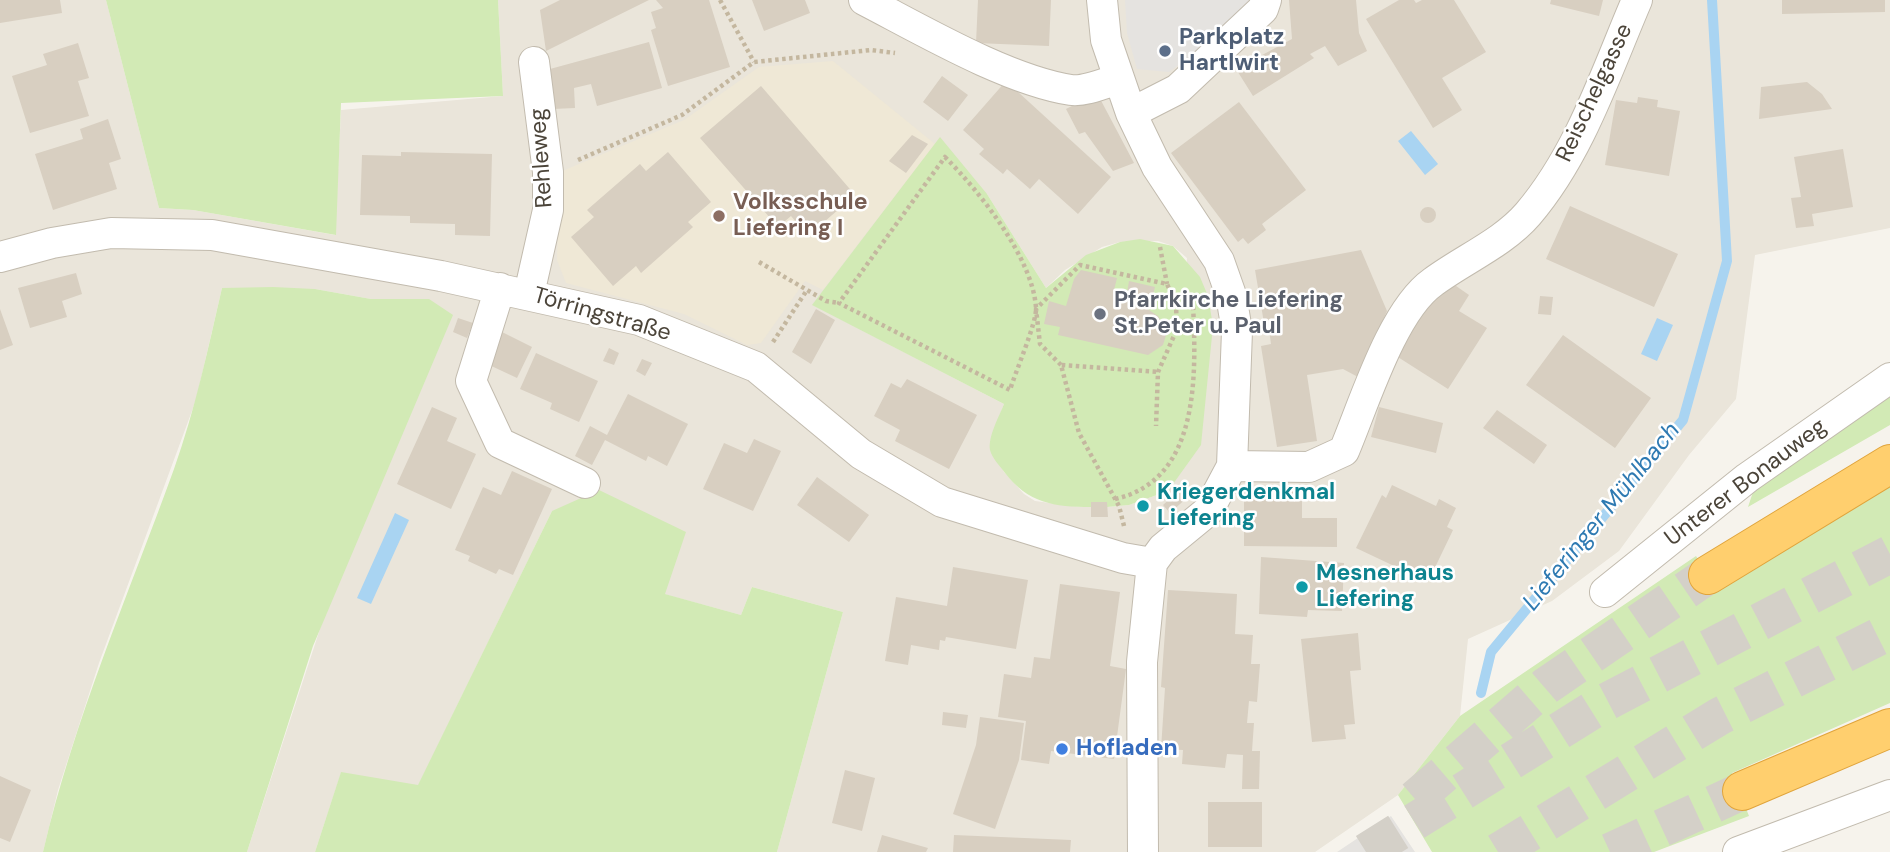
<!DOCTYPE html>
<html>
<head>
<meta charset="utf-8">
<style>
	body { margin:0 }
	canvas { display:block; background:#f6f3ec }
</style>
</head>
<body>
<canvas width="1890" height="852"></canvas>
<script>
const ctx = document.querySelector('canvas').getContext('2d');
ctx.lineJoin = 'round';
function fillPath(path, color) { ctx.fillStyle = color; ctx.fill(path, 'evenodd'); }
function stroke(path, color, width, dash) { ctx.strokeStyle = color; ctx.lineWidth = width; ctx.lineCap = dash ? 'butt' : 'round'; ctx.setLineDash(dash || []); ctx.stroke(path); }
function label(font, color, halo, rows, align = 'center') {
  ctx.font = font + ' "DM Sans",sans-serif'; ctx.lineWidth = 5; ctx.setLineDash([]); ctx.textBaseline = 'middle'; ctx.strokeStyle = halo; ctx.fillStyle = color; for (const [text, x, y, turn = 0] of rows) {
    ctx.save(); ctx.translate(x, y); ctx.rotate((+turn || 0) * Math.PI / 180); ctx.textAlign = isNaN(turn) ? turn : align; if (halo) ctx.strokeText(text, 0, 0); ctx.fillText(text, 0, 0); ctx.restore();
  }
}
fillPath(new Path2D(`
	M0,0h106l53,208 34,2 142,25 6,-125 162,-14 -5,-96h1392v228l-135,27 -19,144 -47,56 -70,96 -67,50 -84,38 -8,77 -62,79 -83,57h-538l66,-240 -91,-25 -11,28 -77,-21 -112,-83 -134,275 -77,-13 -26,79h-68l181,-553h-57l-56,-10 -93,-1 -26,112 -97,263 -41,127 -15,62h-43zM987,194l59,94 19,-18 37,-23 18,-5 38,-1 15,5 14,12 -19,233 -39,14 -21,2 -1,-5h-16l-1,5h-10l-45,-6 -11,-7 -20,-22 -14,-29 14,-39 -191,-99 61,-80z`), '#eae5da');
fillPath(new Path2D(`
	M833,61l102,83 -112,146 -18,-9 -44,62 -14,2 -63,-31 -118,-31 -9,-23 3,-88 124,-52 75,-53z`), '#efe8d6');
fillPath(new Path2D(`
	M106,0h392l5,96 -162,7 -5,132 -143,-25 -34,-2z
	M940,137l47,57 59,94 40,-33 34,-13 20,-3 33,7 27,31 8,19 5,30 -12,119 -33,46 -39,14 -22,2v-5h-16v5c-37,0 -63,-4 -86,-34 -5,-7 -13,-15 -15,-23 -2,-14 9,-33 14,-46l-192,-99z
	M273,287l42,2 56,10h58l24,16 -140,331 -66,206h-204c31,-133 85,-256 131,-383 21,-59 34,-120 48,-181z
	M1890,392v33l-142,82 5,-15 18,-18z
	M1890,478v225l-158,70 17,43 -95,36h-222l-34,-57 62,-79 236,-160 19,30z
	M599,490l87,42 -21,62 76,21 11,-28 91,25 -66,240h-462l26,-80 77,13 134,-274z`), '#d2eab5');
fillPath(new Path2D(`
	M1125,0h134l-2,7 -88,65 -32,-3 -10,-36z
	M1391,816l24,36h-78z`), '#e5e3e0');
fillPath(new Path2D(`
	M1411,131l27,33 -13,11 -27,-34z
	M1657,318l16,7 -16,36 -16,-7z
	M395,513l14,7 -38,84 -14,-6z`), '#a9d4f2');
stroke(new Path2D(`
	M1481,693l10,-41 192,-232 44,-159 -15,-261`), '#a9d4f2', 10);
fillPath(new Path2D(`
	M0,0h60l2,13 -62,10z
	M560,0h89l-103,51 -6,-41z
	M656,0h53l21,67 -62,19 -17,-56 5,-2 -5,-16 12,-4z
	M752,0h53l5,13 -46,18z
	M978,0h73l-2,46 -73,-3z
	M1289,0h67l3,33 8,18 -29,15 -13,-20 -15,8 4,4 -61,38 -17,-27 56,-30z
	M1399,0h15l2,3 6,-3h32l32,52 -44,26 20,32 -29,18 -67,-109z
	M1551,0h52l-4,16 -49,-12z
	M1782,0h103v12l-103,2z
	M649,42l13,46 -65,18 -6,-22 -17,4 1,20 -22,1 -3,-40z
	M78,43l11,35 -11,3 11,35 -59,17 -18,-57 35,-11 -4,-11z
	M942,76l26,19 -20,26 -25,-19z
	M1006,81l105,96 -33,37 -39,-35 -9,10 -23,-20 -4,5 -24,-20 5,-5 -21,-19z
	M1807,82l15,12 10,15 -73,10 2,-32z
	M761,86l94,109 -47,41 -17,-20 -13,11 -78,-89z
	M1097,93l37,70 -21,8 -28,-39 -6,2 -13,-25z
	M1638,97l20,3 -1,7 23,4 -11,65 -64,-11 11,-65 21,3z
	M1239,102l67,88 -44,34 4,6 -18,14 -5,-6 -5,4 -67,-89z
	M108,119l13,40 -12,4 8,26 -64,21 -18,-56 48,-15 -3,-10z
	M912,135l16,9 -22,29 -17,-12z
	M1843,149l10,58 -41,7 2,12 -18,2 -5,-30 10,-1 -7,-40z
	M401,152l91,2 -2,82 -35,-1v-11l-45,-1v-7l-50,-1 2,-60 39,1z
	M668,152l43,50 -23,20 5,5 -52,46 -5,-7 -23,20 -42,-49 23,-20 -7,-7 53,-46 6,7z
	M1570,206l108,48 -24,53 -108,-48z
	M1420 215a8 8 0 1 1 16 0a8 8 0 1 1-16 0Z
	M1361,250l26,61 -29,66 -15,-8 -36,6 10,66 -40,6 -16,-101 10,-2 -3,-22 -4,1 -9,-53z
	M1081,270l36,8 -3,12 13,3 2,-12 26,6 -6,23 9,6 9,16 -4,13 -15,10 -90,-20 2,-8 -16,-3 5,-23 17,5 8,-27z
	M76,273l6,21 -20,7 5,16 -37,11 -12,-40z
	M1446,279l23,16 -10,16 28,17 -39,61 -58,-37z
	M1540,296l13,1 -2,18 -13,-1z
	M0,309l13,36 -13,5z
	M816,309l19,11 -24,44 -19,-12z
	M458,318l15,5 -6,15 -14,-6z
	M500,331l32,16 -15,31 -32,-15z
	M1563,335l88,63 -36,50 -89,-63z
	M609,348l10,5 -5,12 -11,-4z
	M536,353l62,28 -19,41 -29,-13 2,-6 -32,-14z
	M642,359l10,4 -7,13 -9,-5z
	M907,379l70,36 -28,54 -54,-28 5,-11 -26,-14 17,-33 10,5z
	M628,394l60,30 -21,42 -19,-10 -2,5 -41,-21 -13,25 -17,-9 15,-30 17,9z
	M432,407l25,11 -10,23 29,13 -25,55 -54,-25z
	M1379,407l64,16 -7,30 -65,-16z
	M1497,410l50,35 -13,19 -51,-36z
	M754,439l27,12 -28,60 -50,-22 21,-46 23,10z
	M512,471l40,18 -39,86 -14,-6 -3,5 -28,-13 2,-5 -15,-6 28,-63 18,8z
	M817,477l52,38 -20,27 -52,-37z
	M1392,485l44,21 3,-7 17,9 -9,19 6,3 -25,52 -72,-34 26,-53 4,3z
	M1183,487l7,8 -20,18 -7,-8z
	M1244,487h58v31h35v29l-93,-1z
	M1091,502h16l1,15h-17z
	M1261,557l83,6 -2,48 -34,-1 -1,7 -48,-3z
	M953,567l75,13 -12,69 -70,-12 -1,4 -5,-1 -1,10 -28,-5 -3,20 -23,-4 11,-64 51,9z
	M1060,584l60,8 -10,74 16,3 -12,90 -63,-8 -2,13 -28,-4 5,-39 -28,-4 6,-43 27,4 3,-21 16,2z
	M1168,590l69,4 -2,40 18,1 -2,29h9l-3,38 -8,-1 -2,22h7l-2,28h8l-1,38h-17l1,-34 -16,-1 -2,14 -43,-4 1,-14 -22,-1 4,-61 -4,-1z
	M1358,633l3,37 -11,1 5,53 -11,1 2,14 -34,3 -11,-103z
	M943,712l25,3 -2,13 -24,-3z
	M980,717l44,6 -5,37 -24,69 -42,-15 23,-69z
	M845,770l30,8 -13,53 -30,-8z
	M0,776l31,14 -21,52 -10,-4z
	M1208,802h54v45h-54z
	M882,835l46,13 -2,4h-49z
	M954,835l117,5 -1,12h-117z`), '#d8cfc1');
stroke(new Path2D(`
	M1415,799l131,-113 162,-111
	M1366,852l238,-149 286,-149
	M1498,852l222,-136 170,-85
	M1610,852l132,-61`), '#d4d0c8', 38, [38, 19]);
const minor = new Path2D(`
	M864,0c58,30 143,80 207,90 13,2 34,-7 47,-11
	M1102,0l4,40 25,73 26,54 62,94 12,34 6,36 -5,135 -24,45 -45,37 -11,15 -10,99 1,190
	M1131,113l47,-24 85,-80 3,-9
	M0,257l52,-14 59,-10 101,2 229,41 198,44 117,47 105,87 81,48 181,56 29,5
	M500,288l-29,93 29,62 85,40
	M529,294l19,-84v-38l-14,-110
	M1232,466l77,1 35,-16c20,-47 48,-140 89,-169 31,-23 70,-39 95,-68 52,-61 78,-142 109,-214
	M1605,592l142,-114 143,-100
	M1738,852l152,-57`);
const highway = new Path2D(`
	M1708,575l182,-111
	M1742,791l148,-63`);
stroke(minor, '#c2bbae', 32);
stroke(highway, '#e0a43c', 40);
stroke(new Path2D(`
	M720,0l34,62
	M945,157c34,34 88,101 91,151 1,14 -21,65 -26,82l-171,-87z
	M578,160l104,-45 72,-53 117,-12 24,3
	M1160,247l7,37
	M759,262l67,39 13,2
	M773,342l34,-52
	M1061,365l-21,-21 -4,-35 44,-44 87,19 9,21
	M1115,499c86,-19 81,-126 78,-195l-17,1 1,24 -19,43 -2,54
	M1124,526l-5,-20 -40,-73 -18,-68 97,7`), '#c4b79f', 4.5, [3.5, 3.5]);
stroke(minor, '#fff', 30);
stroke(highway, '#ffcf6e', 38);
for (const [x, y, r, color] of [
	[1165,51,7,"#5c6f8a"],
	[719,216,7,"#8d6e63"],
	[1100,314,7,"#6b7280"],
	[1143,506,7,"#0f9aa8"],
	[1302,587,7,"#0f9aa8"],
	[1062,749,7,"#3f7fe0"]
]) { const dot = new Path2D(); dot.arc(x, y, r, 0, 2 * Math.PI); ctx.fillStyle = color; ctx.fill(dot); stroke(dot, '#fff', 2.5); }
label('bold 23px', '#4e5e75', '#fff', [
	["Parkplatz",1179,38],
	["Hartlwirt",1179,64]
], 'left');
label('23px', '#4b4439', '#fff', [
	["Reischelgasse",1595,93,-65],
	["Rehleweg",542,158,-94],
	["Törringstraße",602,315,16],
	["Unterer Bonauweg",1746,483,-37]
]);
label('bold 23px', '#785e54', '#fff', [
	["Volksschule",733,203],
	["Liefering I",733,229]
], 'left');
label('bold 23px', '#5b616d', '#fff', [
	["Pfarrkirche Liefering",1114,301],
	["St.Peter u. Paul",1114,327]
], 'left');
label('bold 23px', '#0d838f', '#fff', [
	["Kriegerdenkmal",1157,493],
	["Liefering",1157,519],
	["Mesnerhaus",1316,574],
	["Liefering",1316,600]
], 'left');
label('bold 23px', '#366cbe', '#fff', [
	["Hofladen",1076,749]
], 'left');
label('italic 24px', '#2e7ab2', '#fff', [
	["Lieferinger Mühlbach",1602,517,-51]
]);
</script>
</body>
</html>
